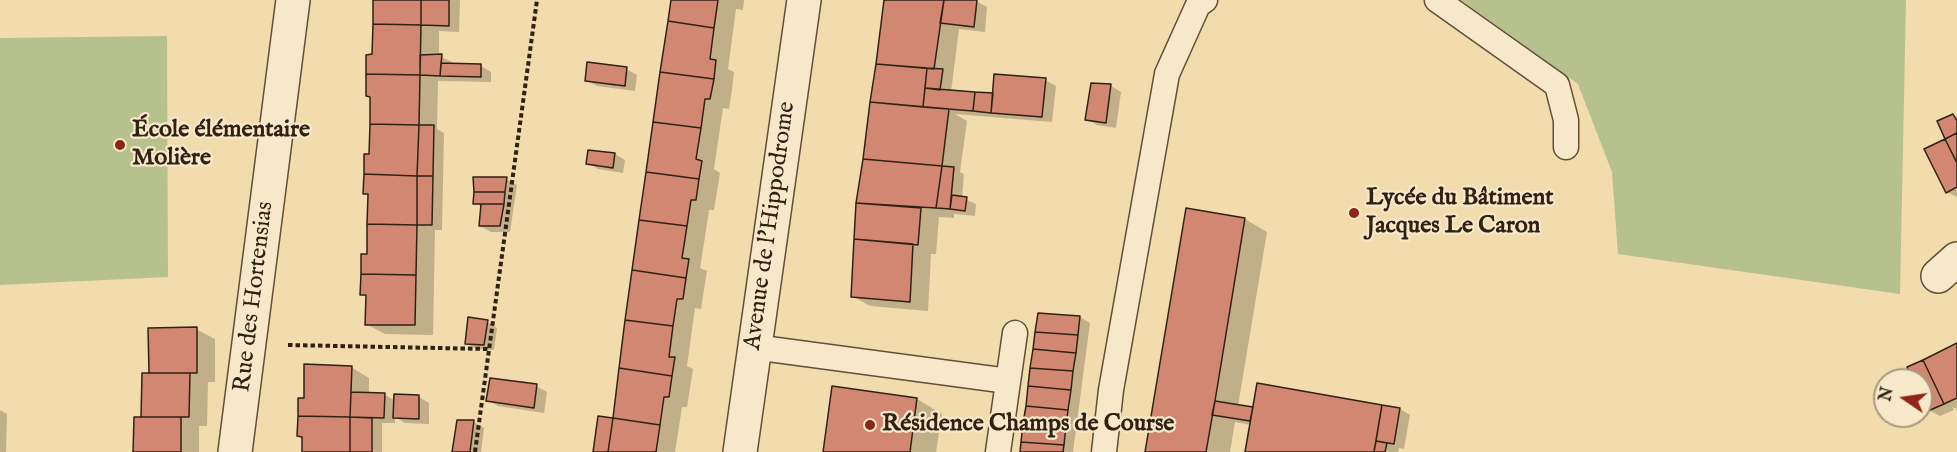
<!DOCTYPE html>
<html>
<head>
<meta charset="utf-8">
<style>
	body { margin:0 }
	#map { position:relative; width:1957px; height:452px; overflow:hidden; background:#f2dbad; font-family:"IM FELL English",serif }
	canvas { display:block }
	.north { position:absolute; left:1873px; top:368px; width:60px; height:60px; box-sizing:border-box; background:#f7e8ca; border:2px solid #a79980; border-radius:50%; rotate:283deg; font-size:16px; font-weight:700; line-height:24px; text-align:center; color:#2f2212 }
	.north::after { content:''; display:block; margin:auto; width:21px; height:27px; background:#8f2418; clip-path:polygon(50% 0,100% 100%,50% 72%,0 100%) }
</style>
</head>
<body>
<div id="map">
<canvas width="1957" height="452"></canvas>
<div class="north">N</div>
</div>
<script>
const ctx = document.querySelector('canvas').getContext('2d');
ctx.lineJoin = 'round';
function fillPath(path, color) { ctx.fillStyle = color; ctx.fill(path, 'evenodd'); }
function stroke(path, color, width, dash) { ctx.strokeStyle = color; ctx.lineWidth = width; ctx.lineCap = dash ? 'butt' : 'round'; ctx.setLineDash(dash || []); ctx.stroke(path); }
function label(font, color, halo, rows, align = 'center') {
  ctx.font = font + ' "IM FELL English",serif'; ctx.lineWidth = 4.5; ctx.setLineDash([]); ctx.textBaseline = 'middle'; ctx.strokeStyle = halo; ctx.fillStyle = color; for (const [text, x, y, turn = 0] of rows) {
    ctx.save(); ctx.translate(x, y); ctx.rotate((+turn || 0) * Math.PI / 180); ctx.textAlign = isNaN(turn) ? turn : align; if (halo) ctx.strokeText(text, 0, 0); ctx.fillText(text, 0, 0); ctx.restore();
  }
}
fillPath(new Path2D(`
	M1461,0h445l-6,294 -282,-40 -6,-82 -34,-88z
	M167,36l1,241 -168,8v-247z`), '#b7c18d');
fillPath(new Path2D(`
	M375,0h85l-1,32 -20,-1v25l13,6 -1,3 30,1 10,6v10l-53,-1 -1,48 7,4 -2,97h-7l-2,105 -48,-1 -19,-10 2,-27 -6,-3 6,-39 2,-59 -6,-3 6,-38z
	M672,0h72l-1,10 -7,-1 -8,60 6,3 -2,18 -3,19 -6,-1 -9,61 6,4 -6,37h-5l-4,27 -5,31 7,3 -6,38 -6,-1 -8,58 6,3 -6,38h-5l-7,45h-81l20,-32z
	M886,0h81l9,1 11,6 -2,25 -26,-3 -8,63 43,3 51,-15 11,6 -4,36 -97,-8 12,7 -7,51 4,2 -2,24 14,6 -1,12 -21,-2v4l-15,-1 -3,37h-5l-3,57 -58,-5 -18,-10 6,-93z
	M626,69l11,6 -2,16 -38,-5 -11,-6z
	M1111,86l10,6 -5,36 -19,-3 -10,-6z
	M1953,115l4,2v80l-10,-5v-52z
	M615,154l10,6 -2,13 -25,-4 -10,-6z
	M506,179l11,6 -7,47h-19l-11,-6 2,-19 -7,-4z
	M1187,210l58,9 22,13 -29,174 16,3 4,-24 142,24 10,6 -6,34 -5,-1 -1,4h-151l4,-27 -16,-3 -5,30h-84z
	M1039,314l41,3 10,6 -17,129h-52z
	M487,322l10,6 -3,22 -17,-1 -11,-6z
	M196,329l19,10v43h-7l-1,44h-8v26h-64l16,-78z
	M1957,345v64l-5,-2 2,3 -14,6 -11,-6 -3,-6 -5,3v-27z
	M351,367l18,11v16l16,1 11,6 23,-4 10,6v21l-24,-1 -10,-6v6h-13v29h-78v-13l-5,-3 6,-37z
	M536,386l11,6 -3,21 -46,-7 -10,-6z
	M917,399l25,15 -6,38h-111z
	M0,410l7,4 -1,38h-6z
	M458,421l16,1 10,6 -3,24h-27z`), '#0003');
const building = new Path2D(`
	M373,0h48v25l-48,-1z
	M421,0h28v26l-28,-1z
	M671,0h47l-4,28 -46,-7z
	M884,0h60l-10,69 -58,-5z
	M944,0h33l-3,27 -34,-4z
	M668,21l46,7 -4,31 6,1 -2,19 -54,-7z
	M373,24l48,1 -1,50 -54,-1v-19l6,-1z
	M442,54l-2,22 -20,-1v-20z
	M587,62l40,5 -2,19 -40,-5z
	M441,63l40,1v13l-41,-1z
	M876,64l51,4 -4,39 -53,-5z
	M927,68l16,1 -3,21 -15,-2z
	M660,72l54,7 -4,20h-5l-4,29 -48,-6z
	M366,74l54,1 -1,50 -49,-1v-27l-4,-1z
	M994,74l52,4 -4,39 -51,-4z
	M1091,83l20,1 -5,39 -21,-3z
	M925,88l50,4 -2,19 -50,-4z
	M975,92l18,1 -2,20 -18,-2z
	M870,102l79,7 -7,57 -79,-7z
	M1953,114l4,7v12l-12,6 -8,-18z
	M653,122l48,6 -5,31 6,2 -3,18 -53,-7z
	M370,124l49,1 -2,51 -53,-2v-20h5z
	M419,125h15l-1,51h-16z
	M1957,133v30l-12,-24z
	M1945,139l12,24v24l-11,6 -22,-44z
	M588,150l27,3 -2,15 -27,-4z
	M863,159l79,7 -6,42 -80,-5z
	M942,166l12,1 -4,42 -14,-1z
	M646,172l53,7 -3,21h-5l-4,26 -48,-6z
	M364,174l53,2v49l-50,-1 1,-30h-5z
	M417,176h16l-1,49h-15z
	M473,177h34l-2,15h-31z
	M474,192h31l-1,12h-31z
	M952,195l15,2 -2,14 -15,-2z
	M856,203l65,5 -3,37 -64,-6z
	M481,204h23l-4,22h-21z
	M1186,208l59,10 -30,183 -9,51h-61z
	M639,220l48,6 -5,32 7,1 -3,19 -54,-8z
	M367,224l50,1 -1,50 -55,-1v-20h6z
	M854,239l59,5 -3,58 -59,-5z
	M632,270l54,8 -3,21h-6l-4,27 -48,-6z
	M361,274l55,1 -1,50h-50l1,-30h-6z
	M1038,313l42,3 -2,19 -43,-3z
	M468,317l20,3 -4,25 -19,-1z
	M625,320l48,6 -4,31h6l-3,19 -53,-8z
	M197,327v46h-48l-1,-45z
	M1035,332l43,3 -2,18 -43,-4z
	M1957,343v55l-13,6 -21,-44z
	M1033,349l43,4 -3,18 -43,-3z
	M1923,360l21,44 -16,7 -7,-14v-17h-8l-6,-13z
	M304,364l48,2 -2,51 -52,-1v-18h6z
	M619,368l53,8 -3,21h-5l-4,28 -47,-7z
	M1030,368l43,3 -2,19 -43,-4z
	M142,373h48l-1,44h-48z
	M490,378l47,6 -3,24 -48,-7z
	M1257,383l125,22 -8,47h-129z
	M832,386l85,12 -7,54h-87z
	M1028,386l43,4 -3,20 -42,-4z
	M351,392l34,1 -1,25 -34,-1z
	M394,394l25,1v24l-26,-1z
	M1215,401l38,6 -3,14 -38,-6z
	M1382,405l18,3 -6,36 -18,-3z
	M1026,406l42,4 -2,16 -43,-3z
	M298,416l52,1v35h-48v-15l-5,-1z
	M598,416l15,2 -5,34h-15z
	M134,417h47v35h-48z
	M350,417l22,1v34h-22z
	M613,418l47,7 -4,27h-48z
	M457,420h17l-4,32h-18z
	M1023,423l43,3 -2,19 -43,-3z
	M1376,441l11,2 -2,9h-11z
	M1021,442l43,3 -1,7h-43z`);
fillPath(building, '#d18771');
stroke(building, '#2f2212', 1.5);
const service = new Path2D(`
	M1437,0l120,85 9,35v27
	M754,347l254,34
	M998,452l17,-119
	M1104,452l7,-62 56,-316 31,-69 7,-5`);
const minor = new Path2D(`
	M1938,276l19,-17
	M235,452l58,-452
	M740,452l64,-452`);
stroke(service, '#605039', 27);
stroke(minor, '#605039', 36);
stroke(new Path2D(`
	M288,345l200,4
	M475,452l62,-452`), '#2f2212', 4, [4.5, 3]);
stroke(service, '#f7e8ca', 24);
stroke(minor, '#f7e8ca', 33);
for (const [x, y, r, color] of [
	[120,145,6,"#8f2418"],
	[1354,213,6,"#8f2418"],
	[870,425,6,"#8f2418"]
]) { const dot = new Path2D(); dot.arc(x, y, r, 0, 2 * Math.PI); ctx.fillStyle = color; ctx.fill(dot); stroke(dot, '#f7e8ca', 2); }
label('bold 24px', '#2f2212', '#f7e8ca', [
	["École élémentaire",132,131],
	["Molière",132,159],
	["Lycée du Bâtiment",1366,199],
	["Jacques Le Caron",1366,227],
	["Résidence Champs de Course",882,425]
], 'left');
label('24px', '#2f2212', '#f7e8ca', [
	["Avenue de l'Hippodrome",771,226,-82],
	["Rue des Hortensias",255,297,-83]
]);
</script>
</body>
</html>
